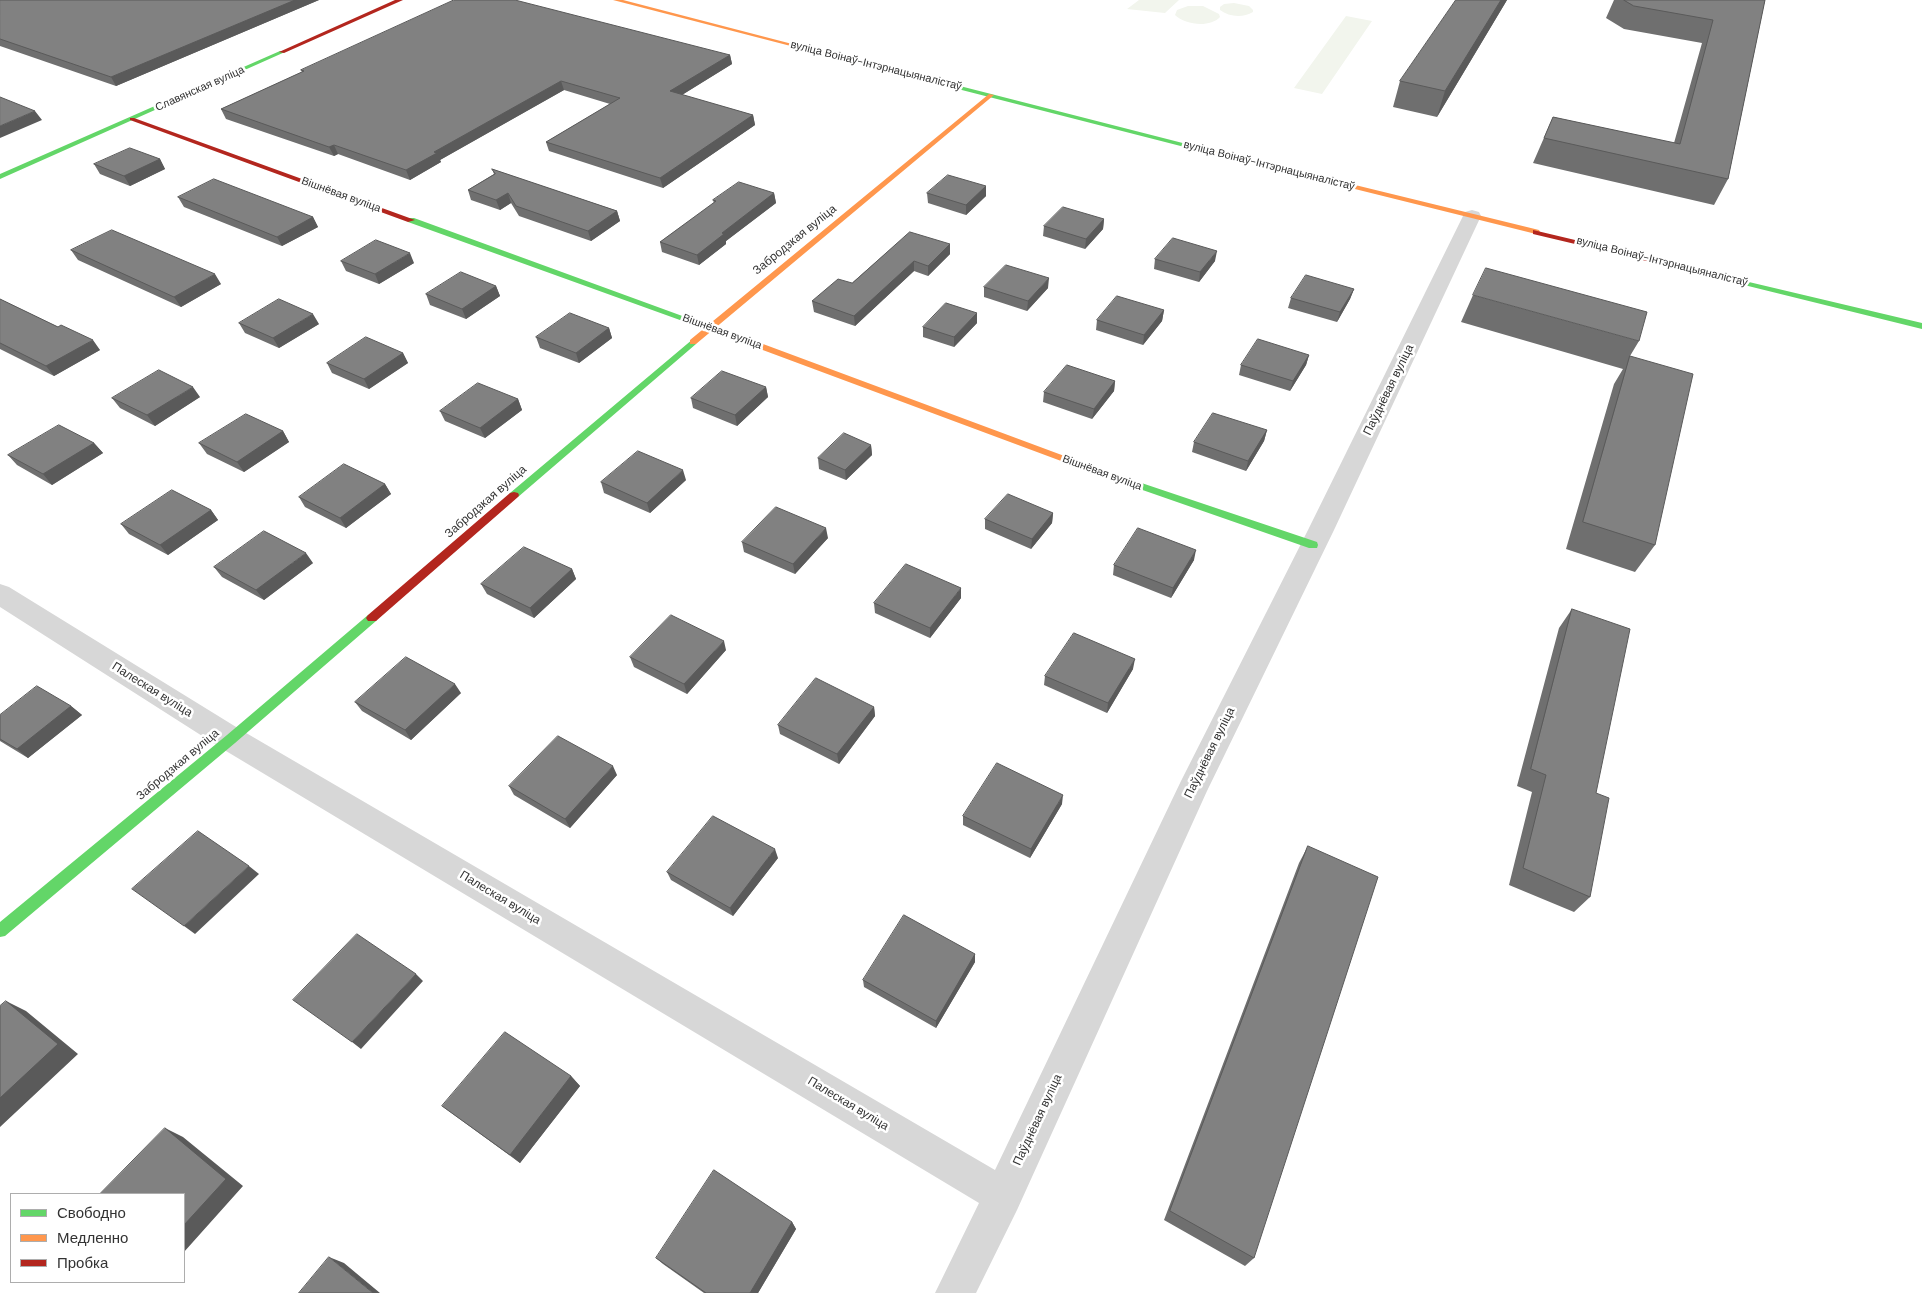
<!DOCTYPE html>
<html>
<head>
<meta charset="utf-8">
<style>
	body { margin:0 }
	#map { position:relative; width:1922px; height:1293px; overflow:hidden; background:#fff; font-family:"DM Sans",sans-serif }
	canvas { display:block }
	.legend { position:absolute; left:10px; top:1193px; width:175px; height:90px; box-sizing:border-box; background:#fff; border:1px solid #adadad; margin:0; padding:6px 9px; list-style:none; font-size:15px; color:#333 }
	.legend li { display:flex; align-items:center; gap:10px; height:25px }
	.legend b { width:25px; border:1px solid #adadad }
</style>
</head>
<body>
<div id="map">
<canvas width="1922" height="1293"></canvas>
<ul class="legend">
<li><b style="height:6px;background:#63d668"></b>Свободно</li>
<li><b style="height:6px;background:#ff974d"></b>Медленно</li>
<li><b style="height:6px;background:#b3261e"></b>Пробка</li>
</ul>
</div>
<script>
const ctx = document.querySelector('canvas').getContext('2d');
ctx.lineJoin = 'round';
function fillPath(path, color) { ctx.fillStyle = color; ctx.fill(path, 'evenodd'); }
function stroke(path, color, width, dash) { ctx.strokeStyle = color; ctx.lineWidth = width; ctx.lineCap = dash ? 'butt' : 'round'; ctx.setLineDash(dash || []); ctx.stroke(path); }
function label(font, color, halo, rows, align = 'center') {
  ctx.font = font + ' "DM Sans",sans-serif'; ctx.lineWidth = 5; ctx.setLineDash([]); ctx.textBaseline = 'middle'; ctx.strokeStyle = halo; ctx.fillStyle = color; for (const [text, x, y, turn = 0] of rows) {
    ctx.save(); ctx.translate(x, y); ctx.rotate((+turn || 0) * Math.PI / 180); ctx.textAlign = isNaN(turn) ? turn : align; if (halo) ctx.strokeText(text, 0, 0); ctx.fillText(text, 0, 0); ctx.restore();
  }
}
fillPath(new Path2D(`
	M1139,0h40l-14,13 -38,-4z
	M1234,3l15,3 4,4v2c-10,6 -24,5 -33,-2v-3l4,-3z
	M1188,6h15l16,8 1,3c-10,11 -35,8 -45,-2l2,-5z
	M1346,16l26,5 -50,73 -28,-6z`), '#f2f5ed');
fillPath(new Path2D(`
	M1472,210l7,2 2,4 -147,314 -127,261 -190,419 -41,83h-41l44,-90 -758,-455 -221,-141v-23l9,3 232,143 754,440 186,-389 127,-251 155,-314 2,-4z`), '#d7d7d7');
fillPath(new Path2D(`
	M280,51l5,1 -285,127v-5z
	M870,63l340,87 2,1 -4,2 -340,-87v-2z
	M408,218h6l345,126 -4,3 -3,-1 -344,-124z
	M1732,278l190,45v6l-190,-47z
	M693,339l3,1v4l-178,153h-8l-1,-2 1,-2z
	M1091,466l226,76 1,3 -1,3h-8l-221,-77 -2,-2z
	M372,614l6,4 -2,3 -141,122 -230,193 -5,1v-15l227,-187 141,-120z`), '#63d668');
fillPath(new Path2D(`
	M613,0h10l250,65 -5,1z
	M989,94l5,1 -298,249h-6v-4z
	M1208,149l331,81 1,2 -4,2 -330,-82v-2z
	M755,341l339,126 2,2 -2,2h-6l-336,-125v-4z`), '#ff974d');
fillPath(new Path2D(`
	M395,0h8l-119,53 -5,-1z
	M130,118h4l281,102 -7,2 -278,-102z
	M1533,230l202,48 4,2 -4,2 -202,-48z
	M514,492l4,1 1,2 -1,2 -142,124h-8l-2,-3 2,-3 142,-122z`), '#b3261e');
fillPath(new Path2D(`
	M0,0h319l-203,86 -116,-40z
	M1456,0h51l-70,117 -44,-10 7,-26z
	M1614,0h151l-37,179 -14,26 -181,-42 20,-46 121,26 28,-100 -78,-14 -18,-11z
	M730,55l2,9 -50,31 71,20 2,10 -92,63 -114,-37 -3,-9 64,-38 -46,-14 -124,70 1,2 -31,18 -72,-26 -4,2 -108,-37 -5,-10 81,-37 -1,-2z
	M160,159l5,10 -35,17 -30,-12 -6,-10z
	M492,169l125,42 3,10 -29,20 -72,-25 -8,-13 -11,7 -29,-10 -3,-10 26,-16z
	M986,186v10l-20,19 -38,-12 -1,-10z
	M774,193l2,10 -50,38v3l-27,21 -37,-13 -2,-10 54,-39 -1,-3z
	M178,197l135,20 5,10 -36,19 -98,-39z
	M1104,219l-1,10 -18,20 -42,-13 1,-10z
	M910,232l40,22 -22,22 -14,-5 -59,55 -41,-14 -2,-11 40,-18z
	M71,250l150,34 -40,23 -103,-47z
	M1155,259l60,2 -16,21 -45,-13z
	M341,261l73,2 -35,21 -33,-13z
	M496,286l4,10 -34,23 -36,-14 -4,-11z
	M984,287l64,1 -21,23 -43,-14z
	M1354,289l-4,10 -13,23 -49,-14 3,-10z
	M1473,295l166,46 -9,15 25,189 -20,27 -69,-23 48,-165 9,-15 -162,-47z
	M0,299l58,28 42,23 -46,26 -54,-27z
	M1164,310l-2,11 -19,24 -47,-15 1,-10z
	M977,313v10l-23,24 -31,-10v-10z
	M239,323l80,1 -40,24 -34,-15z
	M609,328l3,10 -33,25 -39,-15 -4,-11z
	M403,353l5,10 -39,26 -37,-16 -5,-10z
	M1309,355l-3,10 -16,26 -51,-16 2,-10z
	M1115,381l-1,10 -22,28 -49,-17 1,-10z
	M766,387l2,10 -31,29 -44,-18 -2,-10z
	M200,397l-45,29 -35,-18 -8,-10z
	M518,399l4,11 -37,28 -40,-17 -5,-10z
	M1267,430l-3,11 -18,30 -54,-19 2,-10z
	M283,431l6,11 -45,30 -37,-18 -8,-11z
	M94,443l9,10 -51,32 -35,-20 -9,-10z
	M871,445l1,10 -26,25 -27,-11 -1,-11z
	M686,480l-36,33 -46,-20 -3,-11z
	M385,484l6,10 -45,34 -41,-21 -6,-10z
	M211,510l7,10 -50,35 -39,-21 -8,-10z
	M1053,513l-1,10 -21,26 -46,-20v-10z
	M828,538l-33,36 -51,-22 -2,-10z
	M1194,560l-23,38 -58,-23 1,-10z
	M313,563l-49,37 -42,-23 -8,-10z
	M572,569l4,10 -42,39 -47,-24 -6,-10z
	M961,598l-31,40 -55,-25 -1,-10z
	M1572,609l24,184 -6,104 -16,15 -65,-27 23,-93 -15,-6 42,-158z
	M726,650l-39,44 -53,-27 -4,-10z
	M1133,669l-26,44 -63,-28 1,-9z
	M461,693l-50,47 -49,-29 -7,-9z
	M71,706l11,9 -54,43 -28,-17v-26z
	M874,707l1,9 -36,48 -59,-30 -2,-9z
	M617,775l-47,53 -56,-33 -5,-9z
	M1062,804l-32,54 -67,-33v-9z
	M1308,846l-54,412 -9,8 -81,-46 135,-357z
	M778,858l-45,58 -62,-36 -4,-8z
	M975,954v8l-39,66 -72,-41 -1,-7z
	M571,1076l9,10 -60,77 -78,-57z
	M792,1222l4,7 -38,64h-54l-41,-29 -7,-6z`), '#6f6f6f');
fillPath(new Path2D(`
	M295,0h24l-203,86 -5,-9z
	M1501,0h6l-70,117 8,-26z
	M730,55l2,9 -60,37 -2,-10z
	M561,81l3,9 -124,70 1,2 -31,18 -4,-10 28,-18z
	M35,111l7,9 -42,18v-12z
	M753,115l2,10 -92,63 -3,-10z
	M334,145l4,9 -4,2 -5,-9z
	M160,159l5,10 -35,17 -6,-10z
	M986,186v10l-20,19v-10z
	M508,193l3,10 -11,7 -4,-10z
	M774,193l2,10 -50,38v3l-27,21 -2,-10 25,-22z
	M617,211l3,10 -29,20 -3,-10z
	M313,217l5,10 -36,19 -5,-9z
	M1104,219l-1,10 -18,20 1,-10z
	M950,244v10l-22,22v-10z
	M1217,251l-2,10 -16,21 1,-10z
	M410,253l4,10 -35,21 -4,-10z
	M914,261v10l-59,55 -1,-10z
	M215,274l6,10 -40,23 -7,-10z
	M1049,278l-1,10 -21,23 1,-10z
	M496,286l4,10 -34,23 -4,-10z
	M1354,289l-4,10 -13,23 3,-10z
	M1164,310l-2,11 -19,24 1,-10z
	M977,313v10l-23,24v-10z
	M313,314l6,10 -40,24 -6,-10z
	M609,328l3,10 -33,25 -3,-10z
	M93,340l7,10 -46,26 -8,-10z
	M403,353l5,10 -39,26 -5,-10z
	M1309,355l-3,10 -16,26 3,-10z
	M1115,381l-1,10 -22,28 2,-10z
	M193,387l7,10 -45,29 -8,-11z
	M766,387l2,10 -31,29 -2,-11z
	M518,399l4,11 -37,28 -5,-10z
	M1267,430l-3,11 -18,30 2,-10z
	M283,431l6,11 -45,30 -7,-10z
	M94,443l9,10 -51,32 -9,-11z
	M871,445l1,10 -26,25 -1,-10z
	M683,470l3,10 -36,33 -3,-10z
	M385,484l6,10 -45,34 -6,-10z
	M211,510l7,10 -50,35 -8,-10z
	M1053,513l-1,10 -21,26 1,-10z
	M826,528l2,10 -33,36 -2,-10z
	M1196,550l-2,10 -23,38 2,-10z
	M306,553l7,10 -49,37 -8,-10z
	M572,569l4,10 -42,39 -4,-10z
	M961,588v10l-31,40v-10z
	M724,641l2,9 -39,44 -3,-10z
	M1135,659l-2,10 -26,44 1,-10z
	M455,684l6,9 -50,47 -6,-10z
	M71,706l11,9 -54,43 -11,-9z
	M874,707l1,9 -36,48 -2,-10z
	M613,766l4,9 -47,53 -5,-9z
	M1063,795l-1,9 -32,54 1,-9z
	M775,849l3,9 -45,58 -3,-8z
	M249,866l10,8 -64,60 -11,-8z
	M975,954v8l-39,66v-7z
	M416,974l7,7 -62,68 -9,-7z
	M6,1001l20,10 52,43 -78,73v-29z
	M571,1076l9,10 -60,77 -10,-8z
	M165,1128l18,9 60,49 -59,66v-27z
	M792,1222l4,7 -38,64h-8z
	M329,1257l15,6 36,30h-7z`), '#5a5a5a');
const building = new Path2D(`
	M0,0h295l-184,77 -111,-38z
	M454,0h61l215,55 -60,36 83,24 -93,63 -114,-36 74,-44 -59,-17 -127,71 3,1 -31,17 -72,-25 -5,2 -108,-38 83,-38 -3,-1z
	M1456,0h45l-56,91 -45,-10z
	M1624,0h141l-37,179 -184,-41 9,-21 127,27 33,-124 -79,-14z
	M0,97l35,14 -35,15z
	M130,148l30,11 -36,17 -30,-12z
	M492,169l125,42 -29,20 -72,-25 -8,-13 -12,7 -28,-10 27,-16z
	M948,175l38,11 -20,19 -39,-12z
	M214,179l99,38 -36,20 -99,-40z
	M739,182l35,11 -52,40 2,1 -27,21 -37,-13 56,-41 -3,-1z
	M1063,207l41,12 -18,20 -42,-13z
	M112,230l103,44 -41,23 -103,-47z
	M910,232l40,12 -22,22 -14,-5 -60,55 -42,-15 26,-22 14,4z
	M1173,238l44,13 -17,21 -45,-13z
	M376,240l34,13 -35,21 -34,-13z
	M1006,265l43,13 -21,23 -44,-14z
	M1486,268l161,44 -8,29 -166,-46z
	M461,272l35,14 -34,23 -36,-15z
	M1306,275l48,14 -14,23 -49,-14z
	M1117,296l47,14 -20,25 -47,-15z
	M0,299l58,28 3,-2 32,15 -47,26 -46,-23z
	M279,299l34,15 -40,24 -34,-15z
	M946,303l31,10 -23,24 -31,-10z
	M570,313l39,15 -33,25 -40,-16z
	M366,337l37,16 -39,26 -37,-16z
	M1258,339l51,16 -16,26 -52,-16z
	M1630,356l63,18 -38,171 -72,-23z
	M1067,365l48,16 -21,28 -50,-17z
	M159,370l34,17 -46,28 -35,-17z
	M722,371l44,16 -31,28 -44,-17z
	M478,383l40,16 -38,29 -40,-17z
	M1213,413l54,17 -19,31 -54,-19z
	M246,414l37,17 -46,31 -38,-19z
	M59,425l35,18 -51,31 -35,-19z
	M844,433l27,12 -26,25 -27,-12z
	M638,451l45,19 -36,33 -46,-21z
	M344,464l41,20 -45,34 -41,-21z
	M172,490l39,20 -51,35 -39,-21z
	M1008,494l45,19 -21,26 -47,-20z
	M776,507l50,21 -33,36 -51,-22z
	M1138,528l58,22 -23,38 -59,-23z
	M264,531l42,22 -50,37 -42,-23z
	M524,547l48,22 -42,39 -49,-24z
	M906,564l55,24 -31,40 -56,-25z
	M1572,609l58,20 -34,164 13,5 -19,99 -67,-29 23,-93 -15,-6z
	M671,615l53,26 -40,43 -54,-27z
	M1074,633l61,26 -27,44 -63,-27z
	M406,657l49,27 -50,46 -50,-28z
	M816,678l58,29 -37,47 -59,-29z
	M37,686l34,20 -54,43 -17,-10v-24z
	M558,736l55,30 -48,53 -56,-33z
	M997,763l66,32 -32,54 -68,-33z
	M713,816l62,33 -45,59 -63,-36z
	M198,831l51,35 -65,60 -52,-37z
	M1308,846l70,31 -124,381 -84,-47z
	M904,915l71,39 -39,67 -73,-41z
	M357,934l59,40 -64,68 -59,-42z
	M6,1001l52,43 -58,54v-92z
	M505,1032l66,44 -61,79 -68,-49z
	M165,1128l61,51 -42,46v-31h-84z
	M714,1170l78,52 -42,71h-44l-50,-35z
	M329,1257l44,36h-74z`);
fillPath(building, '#818181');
stroke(building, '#5a5a5a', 1);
label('11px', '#333', '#fff', [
	["вуліца Воінаў-Інтэрнацыяналістаў",876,66,14],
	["Славянская вуліца",200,89,-24],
	["вуліца Воінаў-Інтэрнацыяналістаў",1269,166,14],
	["Вішнёвая вуліца",341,195,20],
	["вуліца Воінаў-Інтэрнацыяналістаў",1662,262,14],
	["Вішнёвая вуліца",722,332,20],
	["Вішнёвая вуліца",1102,473,20]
]);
label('12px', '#333', '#fff', [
	["Забродзкая вуліца",795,240,-39],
	["Паўднёвая вуліца",1389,390,-64],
	["Забродзкая вуліца",486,502,-41],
	["Палеская вуліца",152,690,32],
	["Паўднёвая вуліца",1210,753,-64],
	["Забродзкая вуліца",178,765,-40],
	["Палеская вуліца",500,898,31],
	["Палеская вуліца",848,1104,31],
	["Паўднёвая вуліца",1038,1120,-65]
]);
</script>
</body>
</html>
